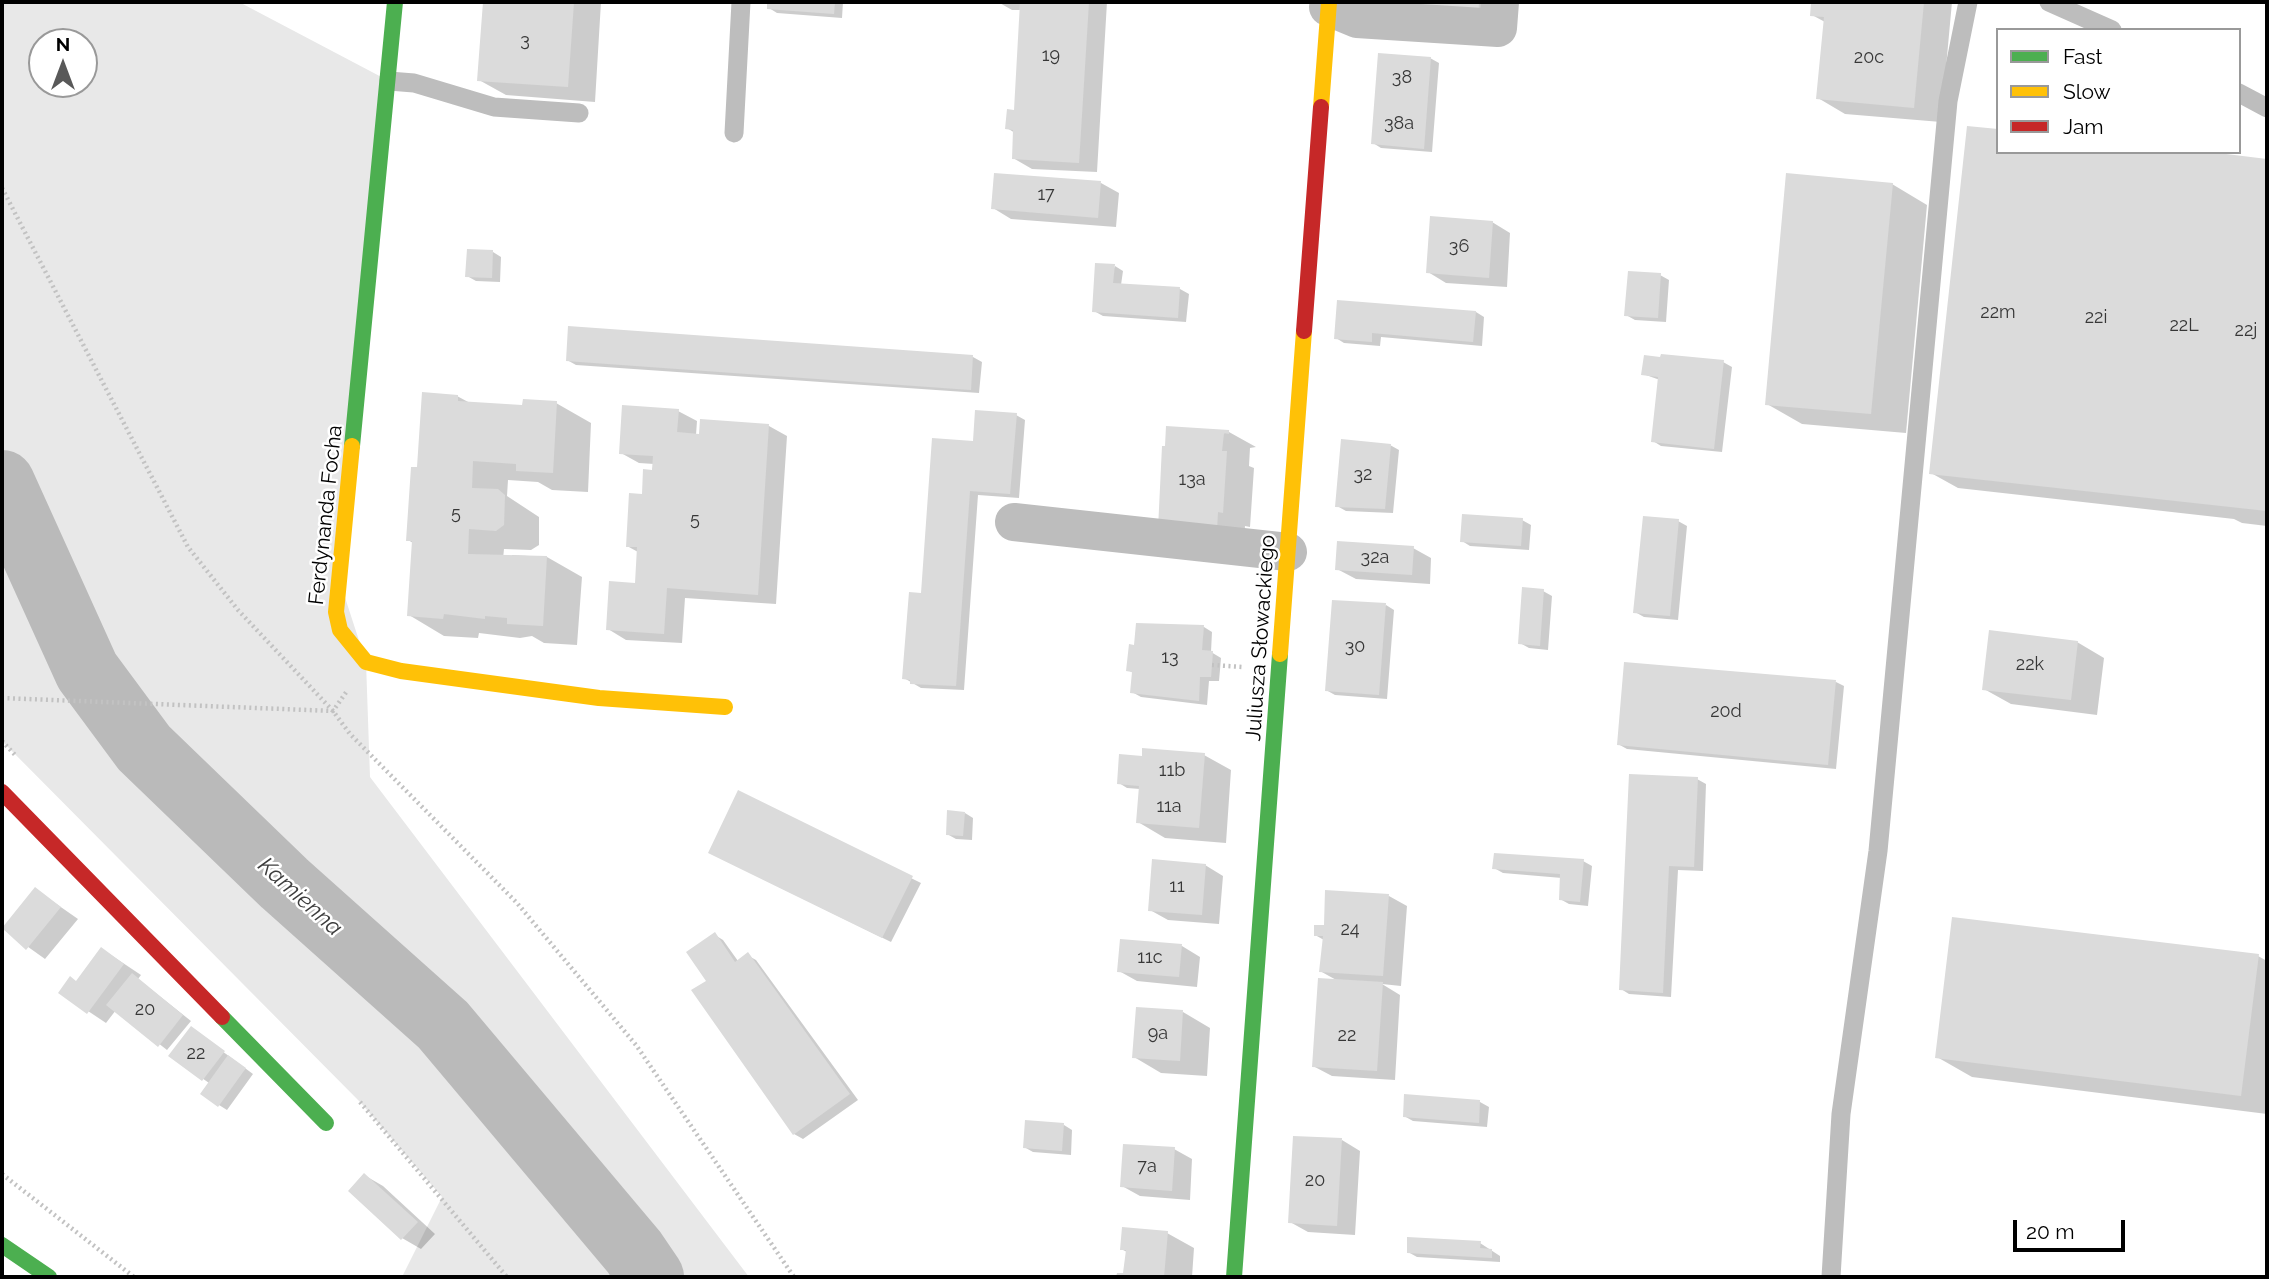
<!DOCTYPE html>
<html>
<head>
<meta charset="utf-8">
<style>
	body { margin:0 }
	#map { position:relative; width:2269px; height:1279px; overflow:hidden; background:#fff; font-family:Raleway,sans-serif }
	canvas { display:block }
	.frame { position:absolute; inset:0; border:4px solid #000; pointer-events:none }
	.legend { position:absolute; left:1996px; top:28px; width:245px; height:126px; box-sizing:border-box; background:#fff; border:2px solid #999; margin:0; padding:9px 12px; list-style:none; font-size:21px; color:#000 }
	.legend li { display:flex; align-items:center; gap:14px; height:35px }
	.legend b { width:35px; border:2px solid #999 }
	.north { position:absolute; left:28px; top:28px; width:70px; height:70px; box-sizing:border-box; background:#fff; border:2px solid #999; border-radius:50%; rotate:0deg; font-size:19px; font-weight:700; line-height:28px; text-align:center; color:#000 }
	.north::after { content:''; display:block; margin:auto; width:24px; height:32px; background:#595959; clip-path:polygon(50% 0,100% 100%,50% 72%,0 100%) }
	.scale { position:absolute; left:2013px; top:1220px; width:112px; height:32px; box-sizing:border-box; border:4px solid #000; border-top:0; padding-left:9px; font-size:21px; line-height:24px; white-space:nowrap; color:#000; -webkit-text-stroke:5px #fff; paint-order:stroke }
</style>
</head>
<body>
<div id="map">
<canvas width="2269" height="1279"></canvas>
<div class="frame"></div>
<ul class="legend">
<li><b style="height:9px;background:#4caf50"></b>Fast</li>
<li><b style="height:9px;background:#ffc107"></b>Slow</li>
<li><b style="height:9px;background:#c62828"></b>Jam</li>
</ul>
<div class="north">N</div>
<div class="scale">20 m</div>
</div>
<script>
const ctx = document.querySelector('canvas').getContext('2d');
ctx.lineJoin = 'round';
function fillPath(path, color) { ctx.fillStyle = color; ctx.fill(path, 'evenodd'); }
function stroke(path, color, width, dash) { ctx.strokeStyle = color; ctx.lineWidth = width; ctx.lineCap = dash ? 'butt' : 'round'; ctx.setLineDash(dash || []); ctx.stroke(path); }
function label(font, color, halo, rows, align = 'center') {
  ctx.font = font + ' Raleway,sans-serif'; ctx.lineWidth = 5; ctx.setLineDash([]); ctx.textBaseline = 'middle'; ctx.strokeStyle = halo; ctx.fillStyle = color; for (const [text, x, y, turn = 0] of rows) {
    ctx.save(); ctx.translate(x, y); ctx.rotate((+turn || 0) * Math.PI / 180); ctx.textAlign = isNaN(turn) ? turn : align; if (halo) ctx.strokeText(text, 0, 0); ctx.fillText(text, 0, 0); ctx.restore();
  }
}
fillPath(new Path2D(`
	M2,2h237l150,79 -50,498 27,83 4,115 379,500h-347l40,-80 -81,-94 -359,-362zM42,42h42v42h-42z`), '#e8e8e8');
fillPath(new Path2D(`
	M484,2h117l-6,100 -89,-7 -27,-15z
	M769,2h74l-1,16 -65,-5 -8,-5z
	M998,2h109l-10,170 -65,-3 -19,-11 2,-25 -8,-5 8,-16 6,-102h-9z
	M1418,2h89l-2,34 -88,-20z
	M1813,2h139l-11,120 -96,-8 -27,-16 7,-76 -13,-7z
	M1430,58l9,5 -7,89 -51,-4 -8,-5z
	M1998,152h195l74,8v366l-25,-3 -8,-4 -276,-31 -27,-15z
	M1101,183l18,10 -3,34 -105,-8 -18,-11z
	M1892,184l35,21 -21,228 -104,-9 -35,-20z
	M1492,222l18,11 -3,54 -61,-4 -18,-11z
	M493,252l8,5 -1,25 -24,-1 -9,-5z
	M1115,266l8,5 -2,14 59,4 9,5 -3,28 -83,-6 -9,-5z
	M1660,275l9,5 -3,42 -31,-2 -9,-5z
	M1476,312l8,5 -2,29 -101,-9 -1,9 -36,-3 -8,-5z
	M570,328l403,29 9,5 -3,31 -403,-28 -9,-5z
	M1723,362l9,5 -10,85 -61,-6 -8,-5 7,-61 -17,-6z
	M457,396l13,7 54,4 32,-4 35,20 -3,69 -36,-2 -14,-8 -30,-2 -1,16 32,21v28l-8,5 -27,-1 -1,10h9v-4l35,2 35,20 -5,68 -33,-2 -12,-7 -12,2 -41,-5 -1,5 -34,-2 -35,-21 4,-72 -5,-3 10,-71z
	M678,411l19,10 -1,14 73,-9 18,10 -11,168 -91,-6 -3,45 -56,-3 -18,-11 28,-44 2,-33 -11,-6 27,-82 -15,-1 -18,-10z
	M1016,415l9,5 -6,78 -41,-3 -14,195 -43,-2 -17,-10 71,-235z
	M1229,432l27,15 -6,1 -1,18 5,2 -4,59 -5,-1 -1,19 -57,-1 -24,-96z
	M1390,445l9,5 -6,63 -47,-2 -9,-5z
	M1522,520l9,5 -2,25 -59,-4 -8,-5z
	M1678,521l9,5 -9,94 -34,-3 -9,-5z
	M1413,548l18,10 -1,26 -74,-5 -19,-10z
	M1543,591l9,5 -4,54 -19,-2 -9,-5z
	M1386,605l8,5 -7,89 -52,-4 -9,-5z
	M1137,625l67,2 8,5 -1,20 10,6 -1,12 -1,11h-10l-2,24 -66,-8 -9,-5 1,-19 -5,-3 8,-23z
	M2077,642l27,16 -7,57 -86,-11 -27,-15z
	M1836,682l8,4 -8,83 -209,-20 -9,-5z
	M1204,755l27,15 -5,73 -61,-5 -27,-16 2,-33 -13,-1 -8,-5 24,-26z
	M1697,779l9,5 -3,87 -25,-1 -7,127 -42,-3 -8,-5z
	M739,793l182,90 -30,59 -173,-85z
	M965,813l8,5 -1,22 -16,-1 -9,-5z
	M1583,861l9,5 -4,40 -19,-2 -9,-5 2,-21 -59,-5 -9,-5z
	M1205,865l18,11 -4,48 -51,-4 -18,-10z
	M35,889l43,30 -33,40 -42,-30z
	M1389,896l18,10 -6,80 -19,-2 18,11 -5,85 -63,-4 -19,-10 25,-85 -18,-10 4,-31 -9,-5z
	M715,935l8,5 15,21 9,-6 9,5 102,140 -55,39 -9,-5 -85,-152z
	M1121,941l61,5 18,11 -3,30 -60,-6 -18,-10z
	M102,949l39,26 -3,4 53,42 -24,29 -51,-40 -10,13 -45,-30 16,-11z
	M2258,956l9,5v153l-295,-37 -35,-20z
	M1183,1012l27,16 -3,48 -46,-3 -27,-16z
	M191,1028l62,46 -26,36 -8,-5 -10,-22 -38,-27z
	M1480,1102l9,5 -2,20 -74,-6 -9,-5z
	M1064,1125l8,5 -1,25 -38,-3 -9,-5z
	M1342,1140l18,11 -5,84 -47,-3 -18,-10z
	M1174,1149l18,10 -2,41 -50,-4 -18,-10z
	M364,1175l19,11 52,48 -14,15 -19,-11z
	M1167,1233l27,15 -2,29h-74l7,-2 2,-23 -6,-3z
	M1480,1243l20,13v6l-83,-5 -9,-5z`), '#0003');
stroke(new Path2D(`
	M2,483l85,188 57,77 140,135 159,142 191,227 17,25`), '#bababa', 66);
fillPath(new Path2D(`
	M483,2h91l-6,85 -91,-6z
	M767,2h68l-1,12 -67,-5z
	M1020,2h69l-10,161 -67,-4 1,-29 -8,-1 2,-20 7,1z
	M1416,2h63l-1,19 -63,-4z
	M1811,2h113l-10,106 -98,-9 8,-82 -14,-1z
	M1378,53l53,4 -7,92 -53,-5z
	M1967,126l31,3v23h212l57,7v352l-338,-37z
	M994,173l107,8 -3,37 -107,-9z
	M1786,173l107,10 -22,231 -106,-9z
	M1430,216l63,5 -4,57 -63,-5z
	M467,249l26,1 -1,28 -27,-1z
	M1095,263l20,1 -2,19 67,4 -2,31 -86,-6z
	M1628,271l33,2 -3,45 -34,-2z
	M1337,300l139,11 -3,31 -101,-9v9l-38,-3z
	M568,326l405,29 -2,35 -405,-29z
	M1661,354l63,6 -10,89 -63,-7 7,-65 -17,-2 3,-20 16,2z
	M422,392l36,3v6l64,4 1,-6 34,2 -4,72 -37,-2v-7l-43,-3 -1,27 26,1 7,6 -1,30 -8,6 -27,-2 -1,25 79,2 -4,70 -36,-2v-6l-22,-2v3l-41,-5 -1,5 -36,-3 5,-75h-6l5,-74h6z
	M622,405l57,4 -2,23 22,2 1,-15 69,5 -11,171 -91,-7 -3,46 -58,-4 3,-49 26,2 2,-36h-11l3,-54 13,1 1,-25 9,1 1,-14 -34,-2z
	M975,410l42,3 -7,81 -40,-3 -14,195 -46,-2v-4l-8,-1 7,-87 12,1 11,-155 41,3z
	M1166,426l63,4v4l-5,-1 -2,18h5l-4,62 -5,-1 -1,17h-59l4,-83h3z
	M1341,439l50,5 -6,65 -50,-2z
	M1462,514l61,4 -2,28 -61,-4z
	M1643,516l36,3 -9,97 -37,-3z
	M1337,541l77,5 -2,29 -77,-5z
	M1522,587l22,2 -4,57 -22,-2z
	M1332,600l54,3 -7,92 -54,-4z
	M1136,623l68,2 -2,25 11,1 -1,14 -1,12h-11l-1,24 -69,-8 2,-21 -6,-1 3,-27 5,1z
	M1989,630l89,11 -7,59 -89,-10z
	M1624,662l212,18 -8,85 -211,-20z
	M1142,748l63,5 -6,75 -63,-5 3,-37 -22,-2 2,-30 23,2z
	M1629,774l69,3 -4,90 -25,-1 -6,127 -44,-3z
	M738,790l175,86 -31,62 -174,-85z
	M947,810l18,2 -2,24 -17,-1z
	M1494,853l90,6 -4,43 -21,-2 1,-26 -68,-5z
	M1152,859l54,5 -4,51 -54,-4z
	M35,887l26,20 -35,43 -24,-22z
	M1325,890l64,4 -6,82 -64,-4 4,-36h-9v-11h10z
	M1952,917l307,37 -18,142 -306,-38z
	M715,932l20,30 13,-10 102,142 -57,41 -102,-145 15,-9 -20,-29z
	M1120,939l62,5 -3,33 -62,-5z
	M101,947l23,17 -37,50 -29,-21 12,-17 6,5z
	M132,973l51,42 -25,32 -52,-42z
	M1318,978l65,4 -6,89 -65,-4z
	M1136,1007l47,3 -3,51 -48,-3z
	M191,1026l34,25 -23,30 -34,-25z
	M228,1055l18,13 -28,39 -18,-13z
	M1404,1094l76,6 -1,23 -76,-6z
	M1025,1120l39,3 -2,28 -39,-3z
	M1293,1136l49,2 -5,88 -49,-3z
	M1123,1144l52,3 -3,44 -52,-4z
	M364,1173l54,49 -17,18 -53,-49z
	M1122,1227l46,4 -4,46h-48l1,-4h6l3,-23h-6z
	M1407,1237l74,4 -1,7 12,1v9l-85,-5z`), '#dbdbdb');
stroke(new Path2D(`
	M2,188l186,359 50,63 95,101 17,23 167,169 119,142 158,232
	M1212,665l31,2
	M2,698l331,13 14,-20
	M2,741l14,15
	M360,1102l147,175
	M2,1174l132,103`), '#c2c2c2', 4.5, [2, 3.5]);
stroke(new Path2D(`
	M2049,2l63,28
	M389,81l25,2 80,24 85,6
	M2239,93l28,15
	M734,133l7,-131
	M1831,1277l10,-163 37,-263 70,-750 20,-99`), '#bdbdbd', 19);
stroke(new Path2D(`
	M1328,7l29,12 141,9 2,-26
	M1014,522l274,30`), '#bdbdbd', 38);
stroke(new Path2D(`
	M352,446l43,-444
	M222,1017l104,106
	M2,1245l47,32
	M1234,1277l46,-623`), '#4caf50', 16);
stroke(new Path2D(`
	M1321,107l8,-105
	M352,446l-16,166 4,18 26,32 35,9 198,27 126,9
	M1280,654l24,-323`), '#ffc107', 16);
stroke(new Path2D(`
	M1304,331l17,-224
	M2,792l220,225`), '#c62828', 16);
label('18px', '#373737', null, [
	["3",525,41],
	["19",1051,56],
	["20c",1869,58],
	["38",1402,78],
	["38a",1399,124],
	["17",1046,195],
	["36",1459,247],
	["22m",1998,313],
	["22i",2096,318],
	["22L",2184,326],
	["22j",2246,331],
	["32",1363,475],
	["13a",1192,480],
	["5",456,514],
	["5",695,520],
	["32a",1375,558],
	["30",1355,647],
	["13",1170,658],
	["22k",2030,665],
	["20d",1726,712],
	["11b",1172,771],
	["11a",1169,807],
	["11",1177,887],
	["24",1350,930],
	["11c",1150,958],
	["20",145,1010],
	["9a",1158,1034],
	["22",1347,1036],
	["22",196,1054],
	["7a",1147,1167],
	["20",1315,1181]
]);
label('21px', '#000', '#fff', [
	["Ferdynanda Focha",326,515,-84],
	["Juliusza Słowackiego",1261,638,-86]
]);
label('italic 23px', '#3d3d3d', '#fff', [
	["Kamienna",300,897,42]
]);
</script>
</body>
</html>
